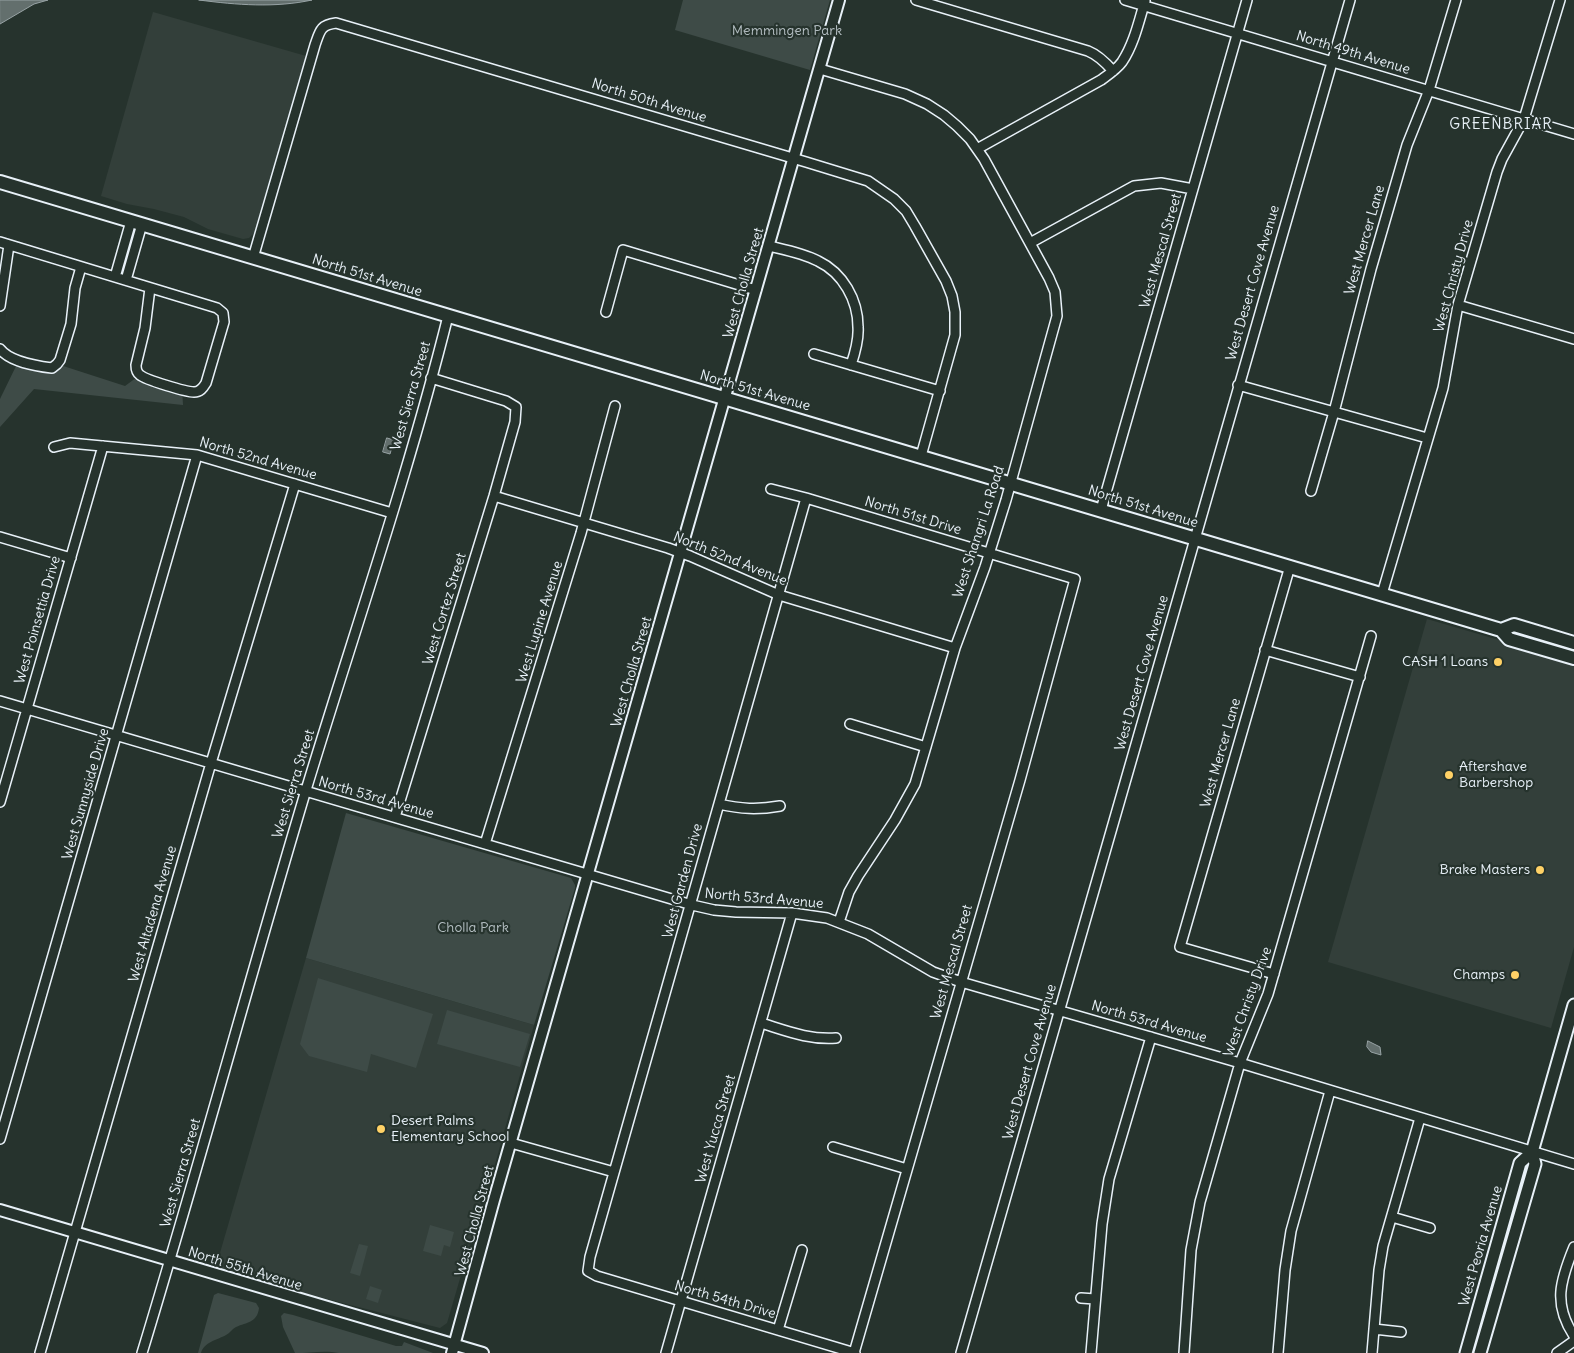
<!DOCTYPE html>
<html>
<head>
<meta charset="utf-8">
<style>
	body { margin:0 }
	canvas { display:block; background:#26332d }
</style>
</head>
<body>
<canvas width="1574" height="1353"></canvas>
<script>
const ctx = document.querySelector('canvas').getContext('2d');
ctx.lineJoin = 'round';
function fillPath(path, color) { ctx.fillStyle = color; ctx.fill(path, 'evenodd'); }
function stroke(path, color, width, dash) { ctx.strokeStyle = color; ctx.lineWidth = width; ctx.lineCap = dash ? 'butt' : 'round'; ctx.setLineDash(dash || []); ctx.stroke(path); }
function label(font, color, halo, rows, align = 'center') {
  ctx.font = font + ' Delius,sans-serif'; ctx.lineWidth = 4.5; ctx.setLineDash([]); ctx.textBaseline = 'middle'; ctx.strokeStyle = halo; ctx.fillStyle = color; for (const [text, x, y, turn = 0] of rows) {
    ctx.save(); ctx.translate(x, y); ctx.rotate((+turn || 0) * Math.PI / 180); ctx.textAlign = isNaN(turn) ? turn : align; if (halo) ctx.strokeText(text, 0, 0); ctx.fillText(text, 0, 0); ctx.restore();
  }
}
fillPath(new Path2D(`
	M153,12l153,44 -52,177 -5,5 -6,1 -35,-10 -24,-12 -30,-8 -27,-5 -26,-8z
	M1427,619l147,43v285l-23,81 -223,-66z
	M306,958l228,67 -58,207 -8,19 -21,72 -7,5 -225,-58z`), '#333f3a');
fillPath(new Path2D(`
	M683,0h147l-20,70 -135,-40z
	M19,360l38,4 68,22 15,-11 42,14 1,16 -149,-16 -34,38v-28z
	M346,813l225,65 4,7v3l-41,137 -228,-67z
	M318,978l115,36 -17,54 -45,-14 -4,18 -58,-16 -9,-12z
	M447,1010l83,24 -10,33 -83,-23z
	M430,1225l24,7 -4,15 -6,-2 -3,11 -18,-5z
	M359,1244l9,2 -8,30 -10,-3z
	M370,1286l12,4 -4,13 -12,-4z
	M218,1293l38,10 3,5c-2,15 -12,14 -23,19 -4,2 -6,6 -10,8 -9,5 -22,7 -25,18h-3l16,-58z
	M284,1313l9,2 103,31h6l2,-4 29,11h-94c-14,-3 -29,0 -44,0l-12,-26 -2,-11z`), '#3e4b47');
const water = new Path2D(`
	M0,0h48l-14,4 -34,20z
	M199,0h113c-37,8 -75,5 -113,0z
	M387,438l7,2 -4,14 -7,-2z
	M1368,1041l12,6 1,8 -10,-3 -4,-5z`);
fillPath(water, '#636f6d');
stroke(water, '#98a3a5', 1);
const minor = new Path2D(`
	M916,0l172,51c10,4 18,12 25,20
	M1125,0l449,134
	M820,69l85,25 22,10 17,11 13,11 13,13 14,20 65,119 6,14 2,24 -51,184 -21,67 -30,81 -40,136 -20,36 -37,56 -9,16 -10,30
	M977,149l124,-69c7,-5 16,-11 21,-18 12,-18 17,-41 23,-61
	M0,242l217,66 6,5 1,9 -18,61c-3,5 -6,9 -12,9 -8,0 -48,-12 -54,-17 -3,-2 -4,-6 -4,-10l9,-37 5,-40
	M1030,243l104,-57 27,-3 32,6
	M769,246c17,4 34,7 49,15 25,12 40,39 40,66 1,13 -3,26 -7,38
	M253,258l62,-213c5,-14 5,-20 21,-22l470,139 62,19 26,18 12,12 9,15 31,55 6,15 3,16v23l-34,121
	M115,277l16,-56
	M126,280l16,-56
	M1458,305l116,34
	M0,306l9,-61
	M606,312l17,-62 133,40
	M0,349c10,13 36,17 52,19l5,-4 3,-4 11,-36 4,-36 6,-21
	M814,354l126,37
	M1238,385l189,53
	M54,447l16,-4 127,12 195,58
	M771,489l35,9 269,81 -55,201 -166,573
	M1311,491l23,-79 37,-143 36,-124 22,-55 27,-90
	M494,496l174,52 22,8 89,39 176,53
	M806,498c-71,253 -143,506 -216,759l-2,14 9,5 258,77
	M1101,510l146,-510
	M0,537l71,21
	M1382,594l61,-206 15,-83 39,-133 5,-13 22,-40 36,-119
	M1265,650l95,27
	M0,701l692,204 22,5 22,2 56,1 35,5 41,16 65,38 28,10 279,81 334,101
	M850,724l76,23
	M0,802l103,-356
	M719,804c22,5 38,6 61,2
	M395,817l99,-321 21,-74 1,-15 -10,-6 -75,-23
	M485,844l96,-311 34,-127
	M1274,974l-94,-27 110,-381
	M761,1023c26,8 48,17 75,15
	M0,1139l197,-684
	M511,1143l103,29
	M833,1147l74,22
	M1392,1217l38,11
	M1574,1247c-14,34 -21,57 0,89
	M1081,1298l14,1
	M1374,1329l27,3
	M778,1330l24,-80
	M40,1353l171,-590 84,-279
	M142,1353c57,-187 108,-376 164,-563 48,-158 102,-314 142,-474
	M666,1353l126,-440
	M961,1353c130,-451 259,-902 389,-1353
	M1091,1353l11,-129 7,-45 42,-142
	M1184,1353l7,-103 9,-48 40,-139 28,-69 103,-358
	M1278,1353l7,-83 6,-39 39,-140
	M1372,1353l7,-83 4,-24 37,-128
	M1557,1353l17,-12`);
const tertiary = new Path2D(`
	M0,1210l483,143
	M452,1353l42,-153 345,-1200`);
const secondary = new Path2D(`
	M1466,1353l54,-190 12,-11
	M1480,1353l55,-189 -3,-12 42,-147`);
const primary = new Path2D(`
	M0,182l1501,448 8,9 65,19
	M1501,630l13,-5 60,18`);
stroke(minor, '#e8f1f8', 12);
stroke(tertiary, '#e8f1f8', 14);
stroke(secondary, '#e8f1f8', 15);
stroke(primary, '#e8f1f8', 16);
stroke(minor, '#26332d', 9);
stroke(tertiary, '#26332d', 10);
stroke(secondary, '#26332d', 11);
stroke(primary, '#26332d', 12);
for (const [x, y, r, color] of [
	[1498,662,5,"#ffd166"],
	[1449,775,5,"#ffd166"],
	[1540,870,5,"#ffd166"],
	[1515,975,5,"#ffd166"],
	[381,1129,5,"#ffd166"]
]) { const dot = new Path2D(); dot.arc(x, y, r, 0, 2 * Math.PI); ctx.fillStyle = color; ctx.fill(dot); stroke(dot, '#26332d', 2); }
label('14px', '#b5bfc3', '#26332d', [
	["Memmingen Park",787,31],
	["Cholla Park",473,928]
]);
label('14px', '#e8f1f8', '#26332d', [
	["North 49th Avenue",1353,53,17],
	["North 50th Avenue",649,101,17],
	["West Mercer Lane",1365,240,-74],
	["West Mescal Street",1161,251,-74],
	["North 51st Avenue",367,276,17],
	["West Christy Drive",1454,276,-75],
	["West Cholla Street",744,283,-74],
	["West Desert Cove Avenue",1253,283,-74],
	["North 51st Avenue",755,391,16],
	["West Sierra Street",411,396,-74],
	["North 52nd Avenue",258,459,16],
	["North 51st Avenue",1143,507,17],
	["North 51st Drive",913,516,17],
	["West Shangri La Road",979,532,-72],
	["North 52nd Avenue",730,559,22],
	["West Cortez Street",445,609,-73],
	["West Poinsettia Drive",38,620,-74],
	["West Lupine Avenue",540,622,-73],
	["West Cholla Street",632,672,-74],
	["West Desert Cove Avenue",1142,673,-74],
	["West Mercer Lane",1221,753,-74],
	["West Sierra Street",294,784,-73],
	["West Sunnyside Drive",86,794,-74],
	["North 53rd Avenue",376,798,16],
	["West Garden Drive",683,881,-75],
	["North 53rd Avenue",764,899,5],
	["West Altadena Avenue",153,914,-74],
	["West Mescal Street",952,962,-74],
	["West Christy Drive",1248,1002,-70],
	["North 53rd Avenue",1149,1022,16],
	["West Desert Cove Avenue",1030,1062,-74],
	["West Yucca Street",716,1129,-74],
	["West Sierra Street",181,1173,-74],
	["West Cholla Street",475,1221,-75],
	["West Peoria Avenue",1481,1246,-74],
	["North 55th Avenue",245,1269,17],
	["North 54th Drive",725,1300,16]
]);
label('14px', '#e8f1f8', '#26332d', [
	["CASH 1 Loans",1488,662],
	["Aftershave",1459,767,"left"],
	["Barbershop",1459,783,"left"],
	["Brake Masters",1530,870],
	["Champs",1505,975],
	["Desert Palms",391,1121,"left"],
	["Elementary School",391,1137,"left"]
], 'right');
ctx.letterSpacing = '1px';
label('15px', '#e8f1f8', '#26332d', [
	["GREENBRIAR",1501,125]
]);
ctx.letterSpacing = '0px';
</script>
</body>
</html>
